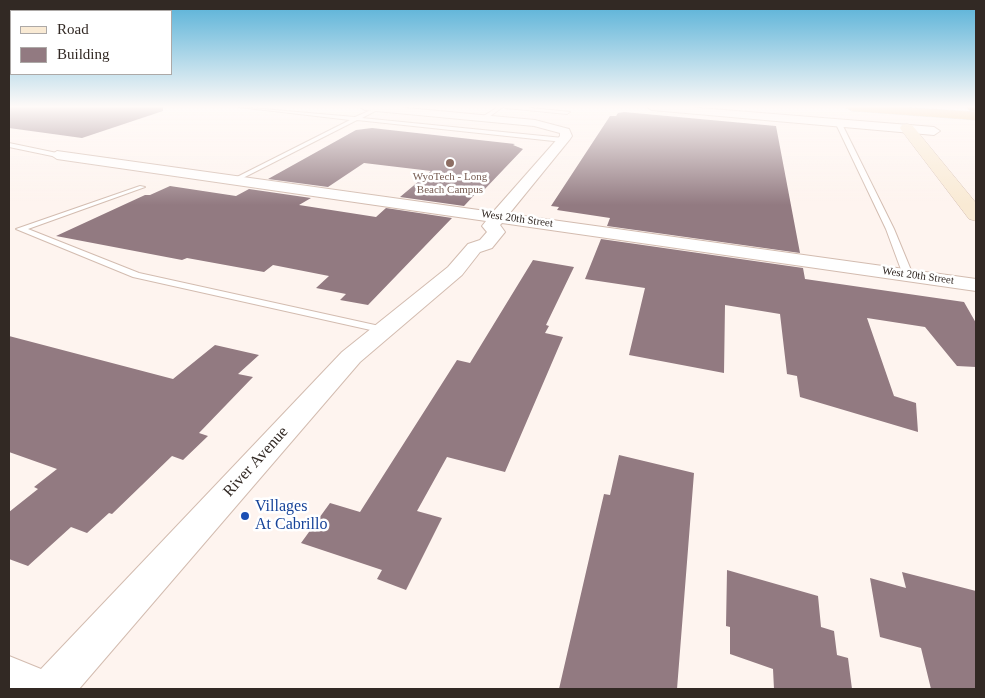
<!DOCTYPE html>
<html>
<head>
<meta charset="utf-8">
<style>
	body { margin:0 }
	#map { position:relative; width:985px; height:698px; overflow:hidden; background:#fef4ef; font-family:Georgia,serif }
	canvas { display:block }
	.frame { position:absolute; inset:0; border:10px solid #322924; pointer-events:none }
	.legend { position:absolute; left:10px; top:10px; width:162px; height:65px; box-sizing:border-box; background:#fff; border:1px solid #ada9a7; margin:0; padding:6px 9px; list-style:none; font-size:15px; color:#322924 }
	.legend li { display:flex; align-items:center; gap:10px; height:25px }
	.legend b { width:25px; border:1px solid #ada9a7 }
</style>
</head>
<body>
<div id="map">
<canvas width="985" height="698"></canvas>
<div class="frame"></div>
<ul class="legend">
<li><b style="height:6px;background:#f9ead4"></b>Road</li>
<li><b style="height:14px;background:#927a81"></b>Building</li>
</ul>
</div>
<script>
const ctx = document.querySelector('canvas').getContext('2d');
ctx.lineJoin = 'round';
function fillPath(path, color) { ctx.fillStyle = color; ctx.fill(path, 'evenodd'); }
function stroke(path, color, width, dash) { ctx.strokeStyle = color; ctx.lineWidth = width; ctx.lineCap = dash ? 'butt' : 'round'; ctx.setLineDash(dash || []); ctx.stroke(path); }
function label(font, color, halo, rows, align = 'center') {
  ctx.font = font + ' Georgia,serif'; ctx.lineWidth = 5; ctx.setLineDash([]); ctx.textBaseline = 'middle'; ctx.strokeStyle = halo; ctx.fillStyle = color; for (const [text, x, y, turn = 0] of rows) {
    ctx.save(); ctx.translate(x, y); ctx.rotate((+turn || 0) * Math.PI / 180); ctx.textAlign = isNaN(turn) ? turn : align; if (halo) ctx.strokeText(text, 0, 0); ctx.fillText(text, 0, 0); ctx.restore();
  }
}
fillPath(new Path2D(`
	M9,107h154v4l-81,27 -73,-10z
	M624,112l152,14 24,127 -193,-27 3,-8 -53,-8 2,-3 -8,-1 59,-90h6l2,-3z
	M372,128l143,16 -2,1 10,4 -40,42 -4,-1 -15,16 -64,-9 31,-26 -67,-8 -36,24 -60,-8 88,-49z
	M170,186l66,10 13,-7 62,9 -12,7 77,12 10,-9 66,10 -84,87 -28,-5 6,-6 -30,-6 13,-12 -56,-11 -9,7 -77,-14 -5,2 -126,-24 89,-41h5z
	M601,239l202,29 2,11 159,23 12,21v44l-19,-1 -32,-39 -58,-9 27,78 22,7 2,29 -118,-35 -3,-21 -10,-2 -7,-60 -55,-9 -1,68 -95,-18 16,-67 -60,-9z
	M533,260l41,7 -28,58 3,1 -4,7 18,4 -58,135 -58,-15 -30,54 25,7 -36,72 -29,-11 5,-9 -81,-27 29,-40 30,9 97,-152 13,3z
	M9,336l164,43 42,-34 44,10 -21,19 15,3 -54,56 9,3 -25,24 -11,-4 -60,58 -3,-1 -22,20 -16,-6 -43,39 -19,-7v-47l29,-23 -4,-2 23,-18 -48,-17z
	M619,455l75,18 -17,216h-118l45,-195 6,1z
	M727,570l91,26 3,31 13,4 3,24 11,3 4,31h-78l-1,-20 -43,-15v-27l-4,-1z
	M902,572l74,19v98h-45l-10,-41 -41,-11 -10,-59 36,10z`), '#927a81');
const service = new Path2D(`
	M239,107l116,10 23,-10 1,2 -17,9 201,20 3,2 -3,2 -206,-22 -122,62 -2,-1v-2l117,-59z
	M498,107h5l-17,12h-4v-2z
	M504,107h18l48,5 -3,2 -61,-6z
	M838,120l3,2 53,107 19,46 -2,2h-6l-2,-2 -17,-46 -51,-107z
	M9,143l48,10 3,2 -3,2 -48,-10z
	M140,186l5,1 -117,42 111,44 245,54 5,3 -5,3 -251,-56 -117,-48z`);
const minor = new Path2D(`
	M360,107h36l139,13 34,9 3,7 -2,3 -61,75 467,65v12l-474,-68 -2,2 5,7 -13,16 -12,4 -18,23 -102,87 -281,327h-70v-33l32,13 301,-317 106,-85 20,-23 12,-4 7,-8 -5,-6 4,-5 -429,-62 -6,-4 6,-4 436,61 67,-76v-3l-26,-7 -169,-16z
	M647,107h40l247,20 6,4 -6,4 -282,-25z`);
const secondary = new Path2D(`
	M907,124l5,1 64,78v18l-7,-2 -67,-88 -2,-3 2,-3z`);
const trunk = new Path2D(`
	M846,107h54l76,5v8l-124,-9z`);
const motorway = new Path2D(`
	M967,107h9v4l-7,-1z`);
stroke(service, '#d3bcb0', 2);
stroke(minor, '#d3bcb0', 2);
stroke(secondary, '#d3bcb0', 1);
stroke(trunk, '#d6d4d3', 1);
stroke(motorway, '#d6d4d3', 1);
fillPath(service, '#fff');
fillPath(minor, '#fff');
fillPath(secondary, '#f9ead4');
fillPath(trunk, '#efc78c');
fillPath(motorway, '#ebb96f');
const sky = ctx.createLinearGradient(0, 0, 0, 205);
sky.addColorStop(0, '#54b0d7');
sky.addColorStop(0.52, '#fffaf8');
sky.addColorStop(1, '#fffaf800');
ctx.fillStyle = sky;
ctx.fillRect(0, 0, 985, 205);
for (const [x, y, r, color] of [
	[450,163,5,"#8d6e63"],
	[245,516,5,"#1a4fb4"]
]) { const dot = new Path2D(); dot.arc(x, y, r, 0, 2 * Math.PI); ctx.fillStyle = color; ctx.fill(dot); stroke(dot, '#fff', 2); }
label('11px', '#785e54', '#fff', [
	["WyoTech - Long",450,177],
	["Beach Campus",450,190]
]);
label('11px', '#322924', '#fff', [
	["West 20th Street",517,219,8],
	["West 20th Street",918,276,8]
]);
label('16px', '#322924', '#fff', [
	["River Avenue",256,462,-48]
]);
label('16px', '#164399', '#fff', [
	["Villages",255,507],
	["At Cabrillo",255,525]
], 'left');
</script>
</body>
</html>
